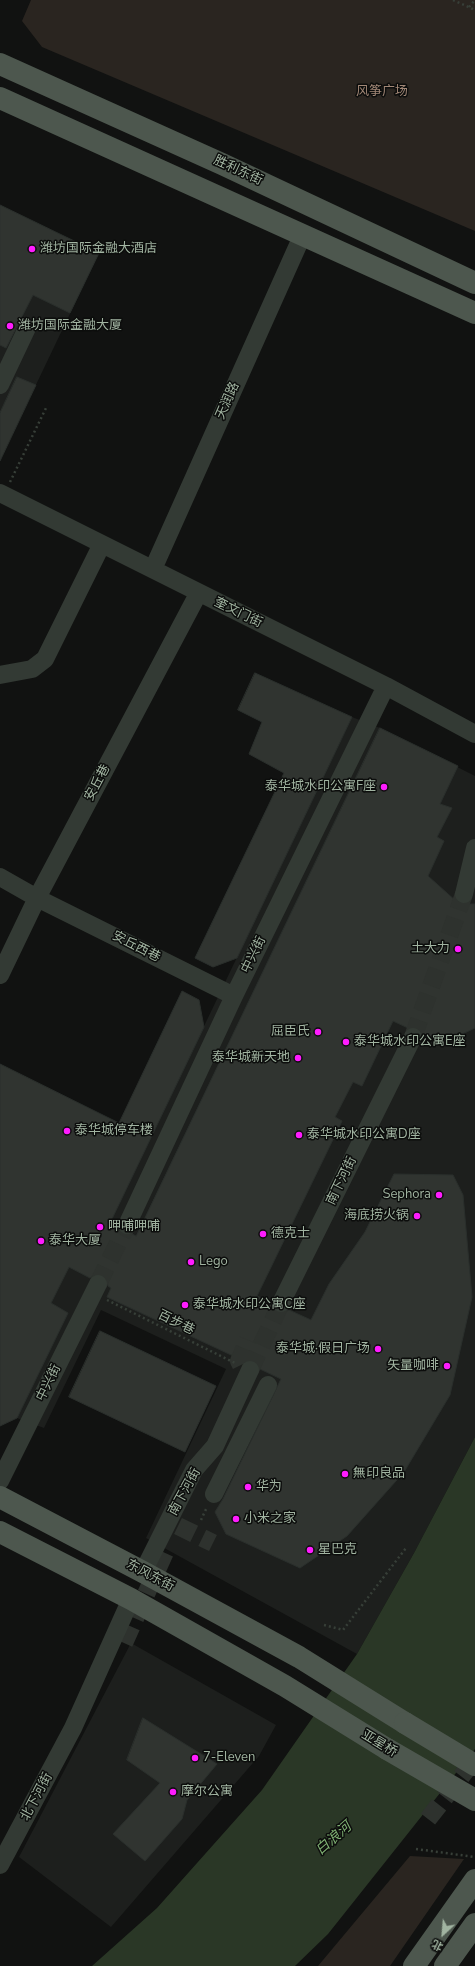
<!DOCTYPE html>
<html>
<head>
<meta charset="utf-8">
<style>
	body { margin:0 }
	#map { position:relative; width:475px; height:1966px; overflow:hidden; background:#111211; font-family:"Nunito Sans","Noto Sans SC",sans-serif }
	canvas { display:block }
	.north { position:absolute; left:423px; top:1914px; width:40px; height:40px; -webkit-text-stroke:3px #0c0d0c; paint-order:stroke; rotate:206deg; font-size:11px; font-weight:700; line-height:16px; text-align:center; color:#a1b4a1 }
	.north::after { content:''; display:block; margin:auto; width:14px; height:18px; background:#a1b4a1; clip-path:polygon(50% 0,100% 100%,50% 72%,0 100%) }
</style>
</head>
<body>
<div id="map">
<canvas width="475" height="1966"></canvas>
<div class="north">北</div>
</div>
<script>
const ctx = document.querySelector('canvas').getContext('2d');
ctx.lineJoin = 'round';
function fillPath(path, color) { ctx.fillStyle = color; ctx.fill(path, 'evenodd'); }
function stroke(path, color, width, dash) { ctx.strokeStyle = color; ctx.lineWidth = width; ctx.lineCap = dash ? 'butt' : 'round'; ctx.setLineDash(dash || []); ctx.stroke(path); }
function label(font, color, halo, rows, align = 'center') {
  ctx.font = font + ' "Nunito Sans","Noto Sans SC",sans-serif'; ctx.lineWidth = 3; ctx.setLineDash([]); ctx.textBaseline = 'middle'; ctx.strokeStyle = halo; ctx.fillStyle = color; for (const [text, x, y, turn = 0] of rows) {
    ctx.save(); ctx.translate(x, y); ctx.rotate((+turn || 0) * Math.PI / 180); ctx.textAlign = isNaN(turn) ? turn : align; if (halo) ctx.strokeText(text, 0, 0); ctx.fillText(text, 0, 0); ctx.restore();
  }
}
fillPath(new Path2D(`
	M0,205l99,48 -99,207z
	M352,717l28,11 95,48v661l-61,116 -57,101 -211,-116 80,-169 -125,-59 -57,118 -27,-10 -17,8v-362l150,75z
	M131,1643l145,82 -17,31 -148,171 -92,-70z`), '#1d1f1d');
fillPath(new Path2D(`
	M31,0h444v231l-433,-184 -20,-26z
	M410,1856l54,3 -74,107h-72z`), '#2a2520');
fillPath(new Path2D(`
	M475,1437v312l-147,185 -33,32h-203l65,-58 105,-118 95,-136 57,-101z`), '#2a3726');
const building = new Path2D(`
	M0,205l99,48 -29,60 -37,-18 -27,53 -6,-3z
	M17,377l19,8 -36,76v-48z
	M255,673l97,44 -115,241 -24,9 -18,-9 89,-185 -35,-19 13,-32 -24,-12z
	M380,728l78,38 -18,38 12,4 -15,29 7,4 -16,35 29,26 5,2h13v124l-17,8h-34l-7,-9 -9,1 -15,-7 -31,65 -9,-4 -18,35 7,4 -85,175 14,6 1,6 5,5h5l7,-3 22,10 18,-36 36,-52 29,-58 59,1 10,20 9,102 -22,98 -46,77 -57,64 -47,32 -74,-34 -11,-22 8,-13 58,-120 -21,-10 -5,-8 -6,-1 -5,1 -137,-64 4,-9 -3,-2 -1,-7 -5,-5h-5l-7,4 -21,-11 -18,36 17,10 -51,105 -17,8v-362l119,59 63,-132 17,9 5,27 -94,196 7,3 5,8h10l4,2z
	M100,1331l116,55 -31,66 -116,-55z
	M143,1718l74,46 -30,36 -5,19 -37,42 -32,-27 47,-51 -33,-23z`);
fillPath(building, '#303430');
stroke(building, '#2a2f2c', 1);
stroke(new Path2D(`
	M413,1037l51,-143
	M98,1284l29,-59
	M241,1365l-2,-4 9,-21
	M250,1370l31,-67
	M178,1526l35,17
	M124,1643l42,-93
	M428,1819l47,-60`), '#2e322e', 18, [18, 9]);
stroke(new Path2D(`
	M453,0l22,10
	M469,7l6,-7
	M10,482l37,-76
	M107,1300l130,64
	M201,1520l6,-13
	M324,1625l19,5 63,-82
	M416,1849l59,8`), '#373f38', 2.5, [2, 3]);
stroke(new Path2D(`
	M0,385l27,-57
	M0,493l386,193 89,48
	M153,569l150,-335
	M0,675l32,-6 13,-10 57,-115
	M0,877l37,21 197,98
	M464,894l11,-46
	M0,975l37,-77 161,-304
	M127,1225l107,-229 152,-310
	M281,1303l132,-266
	M0,1481l98,-197
	M214,1494l54,-109
	M143,1572l51,-102 21,-24 35,-76
	M0,1865l73,-137 58,-129`), '#333a34', 18);
stroke(new Path2D(`
	M0,64l222,100 253,119
	M0,98l475,215
	M0,1497l143,75 156,85 106,66
	M0,1532l131,67 154,87 102,63
	M414,1966l61,-86
	M445,1966l30,-42`), '#4d574e', 22);
stroke(new Path2D(`
	M405,1723l70,42
	M387,1749l88,51`), '#4d574e', 22);
for (const [x, y, r, color] of [
	[32,249,4,"#ff1cff"],
	[10,326,4,"#ff1cff"],
	[384,787,4,"#ff1cff"],
	[458,949,4,"#ff1cff"],
	[318,1032,4,"#ff1cff"],
	[346,1042,4,"#ff1cff"],
	[298,1058,4,"#ff1cff"],
	[67,1131,4,"#ff1cff"],
	[299,1135,4,"#ff1cff"],
	[439,1195,4,"#ff1cff"],
	[417,1216,4,"#ff1cff"],
	[100,1227,4,"#ff1cff"],
	[263,1234,4,"#ff1cff"],
	[41,1241,4,"#ff1cff"],
	[191,1262,4,"#ff1cff"],
	[185,1305,4,"#ff1cff"],
	[378,1349,4,"#ff1cff"],
	[447,1366,4,"#ff1cff"],
	[345,1474,4,"#ff1cff"],
	[248,1487,4,"#ff1cff"],
	[236,1519,4,"#ff1cff"],
	[310,1550,4,"#ff1cff"],
	[195,1758,4,"#ff1cff"],
	[173,1792,4,"#ff1cff"]
]) { const dot = new Path2D(); dot.arc(x, y, r, 0, 2 * Math.PI); ctx.fillStyle = color; ctx.fill(dot); stroke(dot, '#0c0d0c', 1.5); }
label('13px', '#a18776', '#0c0d0c', [
	["风筝广场",382,92]
]);
label('13px', '#a1b4a1', '#0c0d0c', [
	["胜利东街",238,171,25],
	["天润路",228,401,-66],
	["奎文门街",238,613,26],
	["安丘巷",98,783,-62],
	["安丘西巷",136,947,27],
	["中兴街",254,955,-64],
	["南下河街",342,1181,-64],
	["百步巷",176,1323,26],
	["中兴街",49,1383,-64],
	["南下河街",185,1492,-61],
	["东风东街",150,1576,28],
	["亚星桥",379,1744,31],
	["北下河街",37,1797,-62]
]);
label('13px', '#a1b4a1', '#0c0d0c', [
	["潍坊国际金融大酒店",40,249],
	["潍坊国际金融大厦",18,326],
	["泰华城水印公寓F座",376,787,"right"],
	["土大力",450,949,"right"],
	["屈臣氏",310,1032,"right"],
	["泰华城水印公寓E座",354,1042],
	["泰华城新天地",290,1058,"right"],
	["泰华城停车楼",75,1131],
	["泰华城水印公寓D座",307,1135],
	["Sephora",431,1195,"right"],
	["海底捞火锅",409,1216,"right"],
	["呷哺呷哺",108,1227],
	["德克士",271,1234],
	["泰华大厦",49,1241],
	["Lego",199,1262],
	["泰华城水印公寓C座",193,1305],
	["泰华城·假日广场",370,1349,"right"],
	["矢量咖啡",439,1366,"right"],
	["無印良品",353,1474],
	["华为",256,1487],
	["小米之家",244,1519],
	["星巴克",318,1550],
	["7-Eleven",203,1758],
	["摩尔公寓",181,1792]
], 'left');
label('italic 14px', '#80b374', '#0c0d0c', [
	["白浪河",334,1839,-41]
]);
</script>
</body>
</html>
